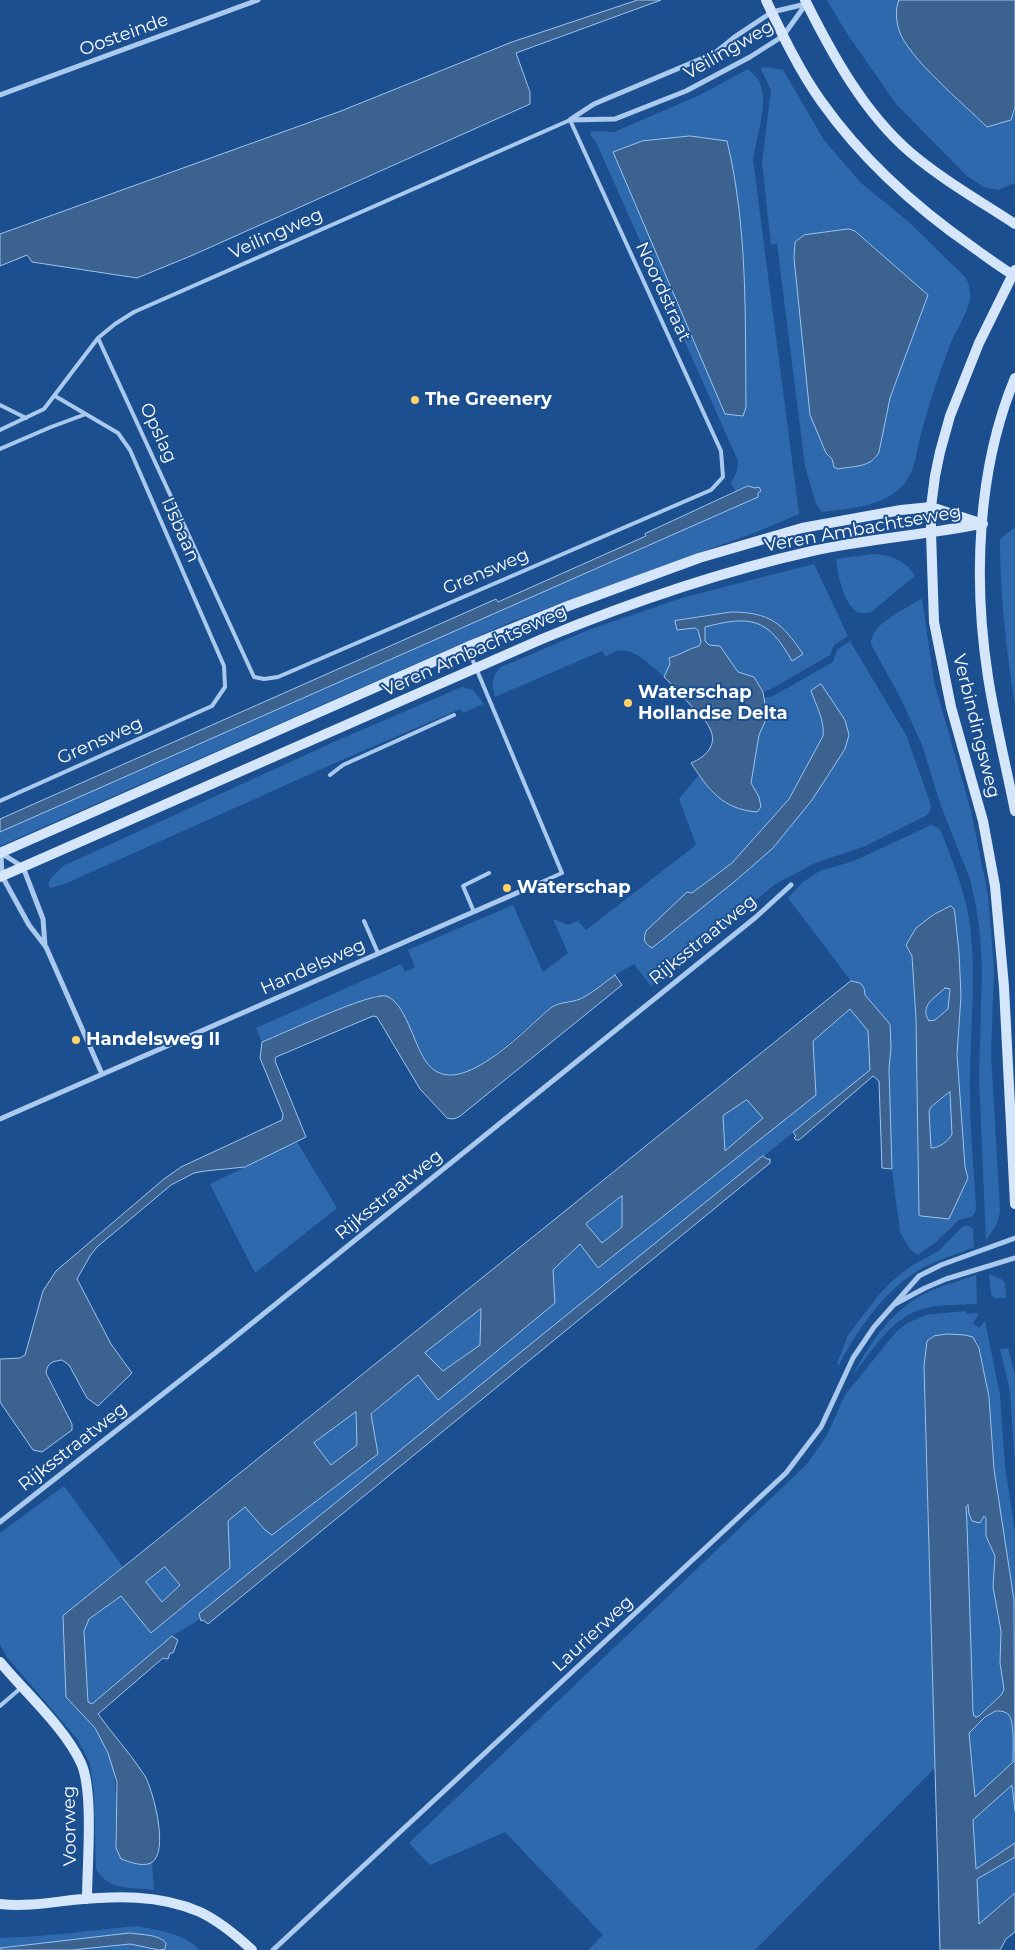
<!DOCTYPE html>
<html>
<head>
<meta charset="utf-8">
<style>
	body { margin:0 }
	canvas { display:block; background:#1b4f8f }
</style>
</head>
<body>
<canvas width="1015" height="1950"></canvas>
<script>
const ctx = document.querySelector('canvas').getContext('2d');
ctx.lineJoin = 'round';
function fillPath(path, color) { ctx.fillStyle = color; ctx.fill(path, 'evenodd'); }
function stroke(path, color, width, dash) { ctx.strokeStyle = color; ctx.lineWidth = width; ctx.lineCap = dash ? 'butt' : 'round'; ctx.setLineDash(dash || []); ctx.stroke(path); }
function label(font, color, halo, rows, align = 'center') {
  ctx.font = font + ' Montserrat,sans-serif'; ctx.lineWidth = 4; ctx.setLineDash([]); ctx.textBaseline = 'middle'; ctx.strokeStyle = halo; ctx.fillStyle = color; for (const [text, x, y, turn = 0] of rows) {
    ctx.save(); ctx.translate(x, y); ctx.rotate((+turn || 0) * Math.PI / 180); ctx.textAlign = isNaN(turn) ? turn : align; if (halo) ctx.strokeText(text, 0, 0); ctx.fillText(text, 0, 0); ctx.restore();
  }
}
fillPath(new Path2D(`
	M827,0h72c-4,9 -3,20 0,30 7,26 67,76 88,97l24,-7 4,-13v76l-17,7 -14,-3 -17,-11 -71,-72 -50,-72z
	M764,67l19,3 41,70 37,43 49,40 56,55c3,7 5,14 4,22 -4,16 -14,30 -20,45 -13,34 -24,67 -32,102 -3,15 -6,30 -18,41 -21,20 -51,20 -78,24l-6,-8 -11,-38 -28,-222 -6,1 -9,-82 9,-73 -10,-21zM849,229l7,2 72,64 -38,103 -11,54 -4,7 -41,8 -40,-209 1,-16 9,-7z
	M748,69c4,4 9,8 11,12 11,21 -3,56 -6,79l46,354 -40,17 -246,90 -513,225v-14l757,-335 -2,-9 -7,-2 -13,5 -4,-8 6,-12 1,-10 -142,-319 -6,-7 2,-4 22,1 86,-37zM690,136l37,5c21,87 18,177 19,266l-4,9 -5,-2 -95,-273z
	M1015,527v178c-9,-57 -15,-109 -15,-166z
	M873,554c18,1 32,6 42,22l-44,36c-25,10 -33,-36 -35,-53z
	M814,564l34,72 -14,9 -4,10 -59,34 -8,3 -9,-15 -16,-5 -18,-26 -11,-1 -4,-4v-15c22,-4 48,-11 67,6 5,4 8,11 13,14 5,4 12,6 18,8 -9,-9 -25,-29 -35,-36 -21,-13 -69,-1 -92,3l1,9 18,-2 3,2 3,12 -2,4c-11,3 -19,9 -30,12l1,6 -6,13c-16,-14 -37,-38 -58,-20l-4,-6 -107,46c-3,-13 -4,-20 6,-30l90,-38 94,-32z
	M922,598l12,84 37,129 17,84 6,74 -3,86 9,156 -3,13 -11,16 -7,-162 3,-106 -2,-37 -4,-29 -6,-27 -29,-73 -19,-61 -20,-44 -31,-57c0,-22 35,-34 51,-46z
	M850,641l56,94 25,70 -1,6 -3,4 -64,32 -48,16 -41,22 -123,101 -17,-22 -19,11 -32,23 -29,7 -70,59 -17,9 -13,1h-11l-9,-4 -9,-10 -25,-51 -23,-14 -115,47 -6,-14 145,-64 4,8 10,-5 -7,-17 105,-45 30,67 25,-19 -15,-34 15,6 10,-4 8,9 110,-85 -17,-46 20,-24 12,16 46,21 4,-5 -2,-10 -8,-14 8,-48 8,-18 -3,-19 9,-2 60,-34 4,-12zM811,691l38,44 -4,14 -33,51 -39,48 -81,45 40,-30 57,-64 34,-63c2,-15 -7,-31 -12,-45z
	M462,687l11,3 11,14 -21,9 -3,-4 -125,54 -268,120 -17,5 -2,-4 3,-6 12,-12 273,-125z
	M931,825l9,4c10,26 21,52 27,79 12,59 2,126 3,186 0,38 4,76 6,114l-1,5 -4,4 -12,3 -24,23 -18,12 -7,-6 -10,-17 -8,-63 -3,-100 2,-22 -1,-23 -25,-29 -5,-12 -9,-2 -63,-83 15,-16 17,-11 34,-10zM954,909c9,48 4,96 4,144 -1,37 5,77 7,114l3,11 -19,41 -28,-3 -2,-1 -3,-196 -4,-63 -6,-11 10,-17z
	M945,988l5,1 -2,20 -15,13 -4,-1c-10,-16 6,-23 16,-33z
	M851,1009l17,22 2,39 -670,544v5l-28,17 -80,69 -4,-3 -4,-71 5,-12 32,-23 31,36 78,-64 -2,-47 17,-15 20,24 7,5 106,-81 -7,-39 47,-40 20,25 115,-130 28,-27 17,25 217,-173 -2,-54z
	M951,1092l1,42c-3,7 -13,14 -22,14l-1,-37 2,-4z
	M747,1100l17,18 -40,34 -1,-36z
	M297,1142l40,66 -82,65 -45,-89z
	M622,1196v31l-20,16 -16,-19z
	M964,1226h5l4,3 1,18c-16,7 -35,12 -50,20 -37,20 -66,61 -85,98l-2,-1 11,-29 30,-39 13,-14 20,-16 28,-15 20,-21z
	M989,1274l12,5 4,4 1,15h-12l-3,-4z
	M976,1275l1,29c-16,1 -35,0 -51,4 -33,7 -53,42 -73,67 18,-34 42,-70 80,-85 14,-6 29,-10 43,-15z
	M482,1308l-2,37 -37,26 -18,-18z
	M966,1311v3l12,-1v3l-5,7 6,5 6,-7 15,74 5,71 10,66v79l-21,-142 -5,-72 -10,-49 -1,-6 -13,-7 -31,1 -10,48 11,384 -180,182h-167l15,-15 -98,-103 -75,33 -21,-22 398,-379 20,-29 18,-40 51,-63 10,-8 19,-9z
	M1008,1348l7,27v91l-5,-75 -10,-42z
	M356,1411l1,34 -26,20 -17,-22z
	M64,1486l59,81 -60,49 3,81c39,41 51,54 50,112 0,18 -3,34 5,50l24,5 7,-1 2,27c-22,-3 -48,1 -58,-22l-2,-76 -4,-28 -12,-24 -71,-83 -7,-13v-111z
	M969,1505v11l3,5 12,-5 2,2v18l9,20 -2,31 8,44 -1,32 4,26 -2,5 -23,22 -3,1 -2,-1 -1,-5 -6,-187 -1,-17z
	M165,1567l15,18 -18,17 -17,-20z
	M996,1711c4,0 8,0 12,3 7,6 5,38 6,48l-39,36 -6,-65 16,-16z
	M1012,1784l3,27v32l-39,26 -3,-50z
	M1015,1857v36l-37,32 -1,-46z
	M138,1926c20,5 47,7 61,24h-37l3,-1 -35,-16 -130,15v-10c46,-1 92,-8 138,-12z
	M130,1944l29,6h-87z`), '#2e69ad');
const water = new Path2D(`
	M638,0h23l-145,53 14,39v12l-337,151 -56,23 -105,-16 -5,-7 -27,11v-32l341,-123 171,-69z
	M899,0h116v107l-4,13 -24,7c-21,-21 -81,-71 -88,-97 -3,-9 -4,-21 0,-30z
	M690,136l37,5c21,87 18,177 19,266l-3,9 -18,-2 -112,-262 29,-11z
	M849,229l6,2 73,64 -38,103 -11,54c-8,16 -26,14 -41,17l-4,-2 -2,-8 -6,-6 -16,-38 -16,-157 1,-16 9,-7z
	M748,486l7,2 4,-1 2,4 -3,2v4l-758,335v-13l496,-220 2,3 148,-66 -1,-2z
	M731,612c39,0 51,11 72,42l-11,7c-24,-43 -41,-46 -87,-34v14l4,4 11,1 18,26 16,5 9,15 4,25 -8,18 -8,48 8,14 2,10 -4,5c-35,-3 -48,-22 -66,-49 15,-6 28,-19 18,-36 -3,-7 -10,-12 -15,-18 -10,-11 -19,-22 -30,-32l6,-13 -1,-6c11,-3 19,-9 30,-12l2,-4 -3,-12 -3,-2 -18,2 -2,-9z
	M821,684l24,36 4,15 -4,14 -33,51 -39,48 -39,34 -82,66c-8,-5 -9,-8 -6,-17l41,-39 5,1 40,-30 57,-64 34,-63c2,-15 -7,-31 -12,-45z
	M951,906l3,3 1,6 4,37 2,44 -4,58 8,113 3,11 -19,41 -28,-3 -2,-1 -3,-196 -4,-63 -6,-11 10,-17 17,-13zM945,988l5,1 -2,20 -13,11 -6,1c-10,-16 6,-23 16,-33zM950,1092l2,42c-3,7 -13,14 -21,14l-2,-37 2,-4z
	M615,975l7,10 -163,132 -6,2 -6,-1 -27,-29 -43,-72 -4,-1 -97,41 -1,4 31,76 -61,30 -40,4 -11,2 -23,12 -74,62 -7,9 -13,23 34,65 21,29 -34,33 -11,-8 -18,-33 -7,-5c-9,1 -15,3 -16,13l26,51v6l-30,22 -9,-2 -33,-48v-43l20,-1 5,-3 18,-64 13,-20 108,-92 17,-12 101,-47 1,-6 -23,-56 2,-16c20,-8 109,-50 124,-46 19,6 28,48 39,64 30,48 101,-33 127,-53 9,-6 23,-4 32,-10 11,-6 21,-15 31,-22z
	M851,981l9,2 4,5 1,7 25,29 1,23 -2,22 3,100 -10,-1 -3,-87 -6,-5 -74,64h-3l-2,-2 2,-2 -3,-4 77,-62 -2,-39 -18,-22 -37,32 3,54 -218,173 -18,-24 -27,26 2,33 -117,97 -20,-25 -47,39 7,40 -106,81 -7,-5 -20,-23 -17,14 2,47 -79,65 -30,-37 -32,23 -5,12 4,71 4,2 80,-68 6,4 -5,13h-3l-2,6 -5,-1 -65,56c15,21 33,40 47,62 8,14 25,77 6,87 -9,4 -21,-1 -30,-4l-5,-11 1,-66 -9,-29 -13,-25 -29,-31 -3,-81zM747,1100l16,18 -38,33 -2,-35zM622,1196v31l-20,16 -16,-19zM481,1309l-1,36 -37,26 -18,-18zM356,1412l1,33 -26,20 -17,-22zM165,1567l15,18 -18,17 -16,-20z
	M763,1156l4,3h3v4l-562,461 -5,-4 -2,1 -2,-7z
	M948,1334l17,1 8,2 6,11 10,49 5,72 20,131 1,211 -3,-26 -39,35 3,49 39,-26v14l-38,22 2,45 36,-31v39l-9,7 -6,11h-60l-16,-584 3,-25 7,-5zM968,1505l1,9 3,7 8,2 4,-7 2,2v18l9,20 -2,31 8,44 -1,32 4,26 -2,5 -23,22 -3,1 -2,-1 -1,-5 -6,-187 -1,-17zM996,1711c4,0 8,0 12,3 7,6 5,38 5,48l-38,35 -6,-64 16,-16z
	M130,1933c11,2 29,1 36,10l-1,6 -6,1 -29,-6 -58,6h-72v-2l9,-1z`);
fillPath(water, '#3c6290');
stroke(water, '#9cc4f0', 1);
stroke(new Path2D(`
	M0,405l26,13
	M0,430l44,-21 54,-71 17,-14 19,-12 436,-192 151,331 2,26 -12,13 -433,187 -14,2 -10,-2 -156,-339
	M0,449l51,-22 35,-13
	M468,649l94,224 -27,12
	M330,775l13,-10 111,-50
	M0,801l212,-95 13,-19 -1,-21 -94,-216 -12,-17 -63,-37
	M474,912l-11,-26 26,-13
	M364,921l14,32
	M0,1706l22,-19`), '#a9c9ee', 4);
stroke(new Path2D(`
	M0,95l258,-95
	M571,119l23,-15 121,-51 21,-17 36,-24 34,-8
	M570,120l45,-1 71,-28 64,-34 33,-21 23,-32
	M1,853l1,23 27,49 17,22 56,127
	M1,853l22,14 20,52 2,27
	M0,1119l535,-234
	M895,1304l30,-16 21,-9 69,-21
	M0,1522l215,-169 541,-436 35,-32
	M273,1950l513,-477 35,-46 32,-69 21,-31 45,-51 22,-11 74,-27`), '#a9c9ee', 5);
stroke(new Path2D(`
	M766,0c16,34 33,70 55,101 41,58 94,106 153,147 14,10 27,20 41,28
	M805,0c27,54 59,113 106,153 32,27 69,48 104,71
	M1015,270l-36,73 -29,73 -10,36 -5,24 -4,31v26l3,89 17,85 32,114 12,65 9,101 11,217
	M1015,378c-38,91 -42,202 -27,299 7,45 18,89 27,134
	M0,853l467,-206 101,-41 131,-48 103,-30 99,-18 30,-3 52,17
	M0,877l542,-238c87,-36 177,-67 270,-88 55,-12 112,-16 168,-27
	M0,1662c24,29 66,67 81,101 13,28 6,102 6,136
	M0,1904c24,3 48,-1 72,-4 43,-4 87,-6 128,12 19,9 37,24 52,38`), '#d6e6fa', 10);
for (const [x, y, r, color] of [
	[415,400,5,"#ffd166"],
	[628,703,5,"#ffd166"],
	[507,888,5,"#ffd166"],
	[76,1040,5,"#ffd166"]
]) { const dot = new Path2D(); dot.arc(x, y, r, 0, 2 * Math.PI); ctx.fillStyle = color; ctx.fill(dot); stroke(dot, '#1b4f8f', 2); }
label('18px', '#fff', '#1b4f8f', [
	["Oosteinde",124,35,-20],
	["Veilingweg",729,50,-30],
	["Veilingweg",276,234,-24],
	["Noordstraat",663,292,65],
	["Opslag",158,433,65],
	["Veren Ambachtseweg",863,529,-10],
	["IJsbaan",180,530,66],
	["Grensweg",486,572,-23],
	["Veren Ambachtseweg",475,651,-24],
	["Verbindingsweg",976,726,76],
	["Grensweg",100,741,-24],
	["Rijksstraatweg",703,940,-39],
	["Handelsweg",313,967,-24],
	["Rijksstraatweg",389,1195,-39],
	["Rijksstraatweg",73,1447,-38],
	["Laurierweg",593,1634,-43],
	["Voorweg",70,1826,-91]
]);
label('bold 18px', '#fff', '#1b4f8f', [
	["The Greenery",425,400],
	["Waterschap",638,693],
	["Hollandse Delta",638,714],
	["Waterschap",517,888],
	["Handelsweg II",86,1040]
], 'left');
</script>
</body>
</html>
